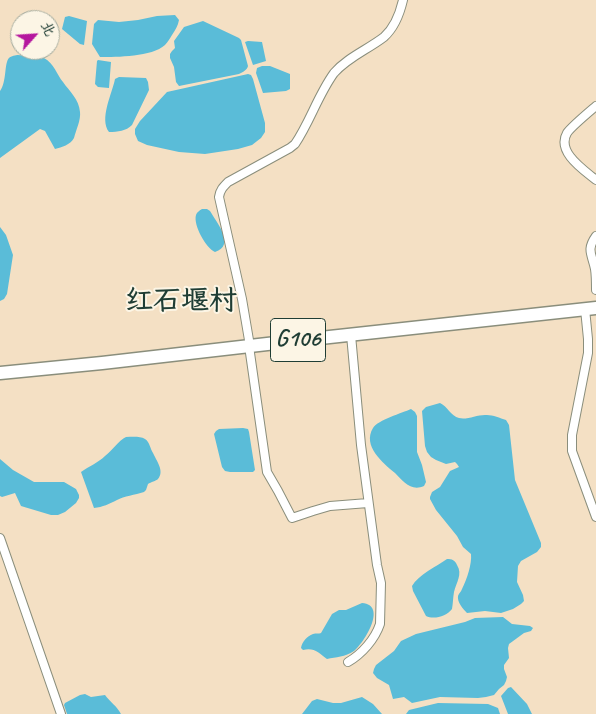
<!DOCTYPE html>
<html>
<head>
<meta charset="utf-8">
<style>
	body { margin:0 }
	#map { position:relative; width:596px; height:714px; overflow:hidden; background:#f4e0c4; font-family:Caveat,"LXGW WenKai TC",sans-serif }
	canvas { display:block }
	.north { position:absolute; left:10px; top:10px; width:50px; height:50px; box-sizing:border-box; background:#fcf5e5; border:1px solid #a4ab9e; border-radius:50%; rotate:64deg; font-size:14px; font-weight:700; line-height:20px; text-align:center; color:#1f3d34 }
	.north::after { content:''; display:block; margin:auto; width:18px; height:22px; background:#b5179e; clip-path:polygon(50% 0,100% 100%,50% 72%,0 100%) }
</style>
</head>
<body>
<div id="map">
<canvas width="596" height="714"></canvas>
<div class="north">北</div>
</div>
<script>
const ctx = document.querySelector('canvas').getContext('2d');
ctx.lineJoin = 'round';
function fillPath(path, color) { ctx.fillStyle = color; ctx.fill(path, 'evenodd'); }
function stroke(path, color, width, dash) { ctx.strokeStyle = color; ctx.lineWidth = width; ctx.lineCap = dash ? 'butt' : 'round'; ctx.setLineDash(dash || []); ctx.stroke(path); }
function label(font, color, halo, rows, align = 'center') {
  ctx.font = font + ' Caveat,"LXGW WenKai TC",sans-serif'; ctx.lineWidth = 4; ctx.setLineDash([]); ctx.textBaseline = 'middle'; ctx.strokeStyle = halo; ctx.fillStyle = color; for (const [text, x, y, turn = 0] of rows) {
    ctx.save(); ctx.translate(x, y); ctx.rotate((+turn || 0) * Math.PI / 180); ctx.textAlign = isNaN(turn) ? turn : align; if (halo) ctx.strokeText(text, 0, 0); ctx.fillText(text, 0, 0); ctx.restore();
  }
}
fillPath(new Path2D(`
	M175,15l4,5c-1,6 -4,10 -7,15 -2,3 -4,7 -7,10 -13,12 -48,12 -65,12l-8,-13 2,-20 4,-4 21,2 19,-2 19,-4z
	M69,16l18,5 -3,24 -4,-1 -18,-15 3,-12z
	M203,21l36,17 2,2 7,26c-1,4 -5,6 -9,8l-60,12 -3,-4 -2,-15 -4,-9v-4l2,-3 3,-3 -1,-7 10,-14z
	M248,41l14,1 4,19 -13,4 -8,-23z
	M18,55c9,1 18,-2 26,3 10,5 13,17 19,24 7,10 16,17 17,30 1,8 -4,18 -6,26 -4,7 -12,9 -19,11l-10,-18 -5,-2 -40,29v-67c7,-9 4,-28 9,-33 2,-2 7,-3 9,-3z
	M98,60l13,2 -2,26 -11,-1 -3,-3 2,-23z
	M262,66h8l20,8v15l-4,2 -23,2 -7,-20 1,-5z
	M248,74l3,1 2,4 12,44v9l-4,6 -9,7 -14,4 -33,5 -26,-2 -32,-7 -9,-4 -3,-7v-5l5,-8 27,-29z
	M119,77l27,1 2,4 1,8 -17,35c-6,6 -14,7 -23,7 -10,-13 3,-38 6,-53z
	M202,209h5l3,2c7,12 26,34 5,41 -9,-4 -22,-27 -19,-37 1,-3 3,-4 6,-6z
	M0,227l6,8 7,20 -6,39 -3,5 -4,2z
	M440,403c7,3 11,13 19,15 9,2 19,-4 28,-3 6,0 13,3 19,5l3,5 6,55 26,63v4l-4,5 -16,9 -3,5 -1,16 6,13 1,6 -3,3 -8,5 -12,4 -16,-2 -18,2c-4,-4 -10,-11 -9,-17 1,-3 3,-4 4,-7 5,-10 10,-25 9,-35l-8,-7 -6,-11 -21,-26 -6,-11v-2l2,-5 8,-5 10,-16 9,-4 -2,-3 -2,-2 -9,2 -10,-4 -5,-3 -4,-5 -2,-6 -3,-35 4,-4z
	M411,409l4,3 2,4v36l5,13 4,17 -2,4c-13,6 -21,-5 -29,-13 -12,-10 -33,-27 -22,-45 5,-8 29,-15 38,-19z
	M243,428l5,1 1,3 6,38 -2,2h-23l-5,-1 -3,-4 -8,-33 2,-3 3,-2z
	M126,437c6,0 14,-1 19,2 5,3 5,10 8,14 3,7 12,18 5,26 -2,2 -7,3 -10,5l-2,6 -2,2c-9,3 -20,4 -27,8 -8,4 -14,7 -23,8l-13,-36c8,-6 17,-9 24,-16 7,-5 14,-16 21,-19z
	M0,459l13,11 21,12h30l12,7 3,6v3l-3,5 -11,9 -7,3h-7l-30,-9 -6,-13 -13,4 -2,-1z
	M447,559c5,0 8,1 10,6 6,9 -1,18 -3,27 -1,6 -1,11 -2,17 -5,7 -18,11 -26,7l-13,-25 -1,-5c6,-11 25,-20 35,-27z
	M362,603c26,2 2,40 -8,48 -9,6 -18,6 -27,8 -8,-6 -13,-12 -24,-9l-2,-2c1,-6 6,-12 12,-14 3,-1 6,0 8,-1l11,-19 7,-4h7z
	M503,617l9,7 18,2 3,2 -2,3 -7,2 -15,11 -1,4 1,10 -5,7v4l3,8 -1,4 -2,4 -5,4 -5,6 -8,2 -8,1 -38,-1 -28,6 -8,-6 -11,2 -4,-14 -12,-7 -4,-5 1,-4 2,-4 18,-14 7,-10 15,-7 49,-12 10,-4z
	M511,687l16,17 5,10h-24l-7,-18 7,-8z
	M85,694l6,3 14,-2c5,7 12,11 16,19h-54l-3,-9 1,-2 15,-8z
	M362,697l11,7 9,10h-80l10,-13 5,-2 16,4h8z
	M438,703l50,1 10,4 2,6h-94l3,-4z`), '#5abcd8');
const minor = new Path2D(`
	M596,106c-7,6 -25,21 -29,27 -11,19 17,37 29,47
	M596,236c-10,14 -4,18 -1,33 1,6 1,14 1,21
	M585,309l3,30v14l-16,82v16l24,66
	M249,346l18,126 11,19 14,27 21,-7 17,-5 38,-3
	M250,346l-8,-47 -23,-102c1,-7 4,-10 9,-15l62,-34 5,-4c15,-22 23,-49 39,-71 14,-16 33,-23 50,-36 10,-9 16,-24 19,-37
	M0,538l61,176
	M348,662c14,-8 27,-23 32,-38l1,-41 -4,-18 -16,-120 -10,-110`);
const trunk = new Path2D(`
	M0,373l102,-10 200,-23 294,-32`);
stroke(minor, '#8a8e7c', 10);
stroke(trunk, '#8a8e7c', 15);
stroke(minor, '#fff', 8);
stroke(trunk, '#fff', 12);
for (const [x, y, w] of [
	[298,340,55]
]) { const box = new Path2D(); box.roundRect(x - w / 2, y - 21.5, w, 43, 4); ctx.fillStyle = '#fcf5e5'; ctx.fill(box); stroke(box, '#1f3d34', 1); }
label('bold 24px', '#1f3d34', null, [
	["G106",298,340]
]);
label('bold 28px', '#1f3d34', '#fcf5e5', [
	["红石堰村",181,302]
]);
</script>
</body>
</html>
